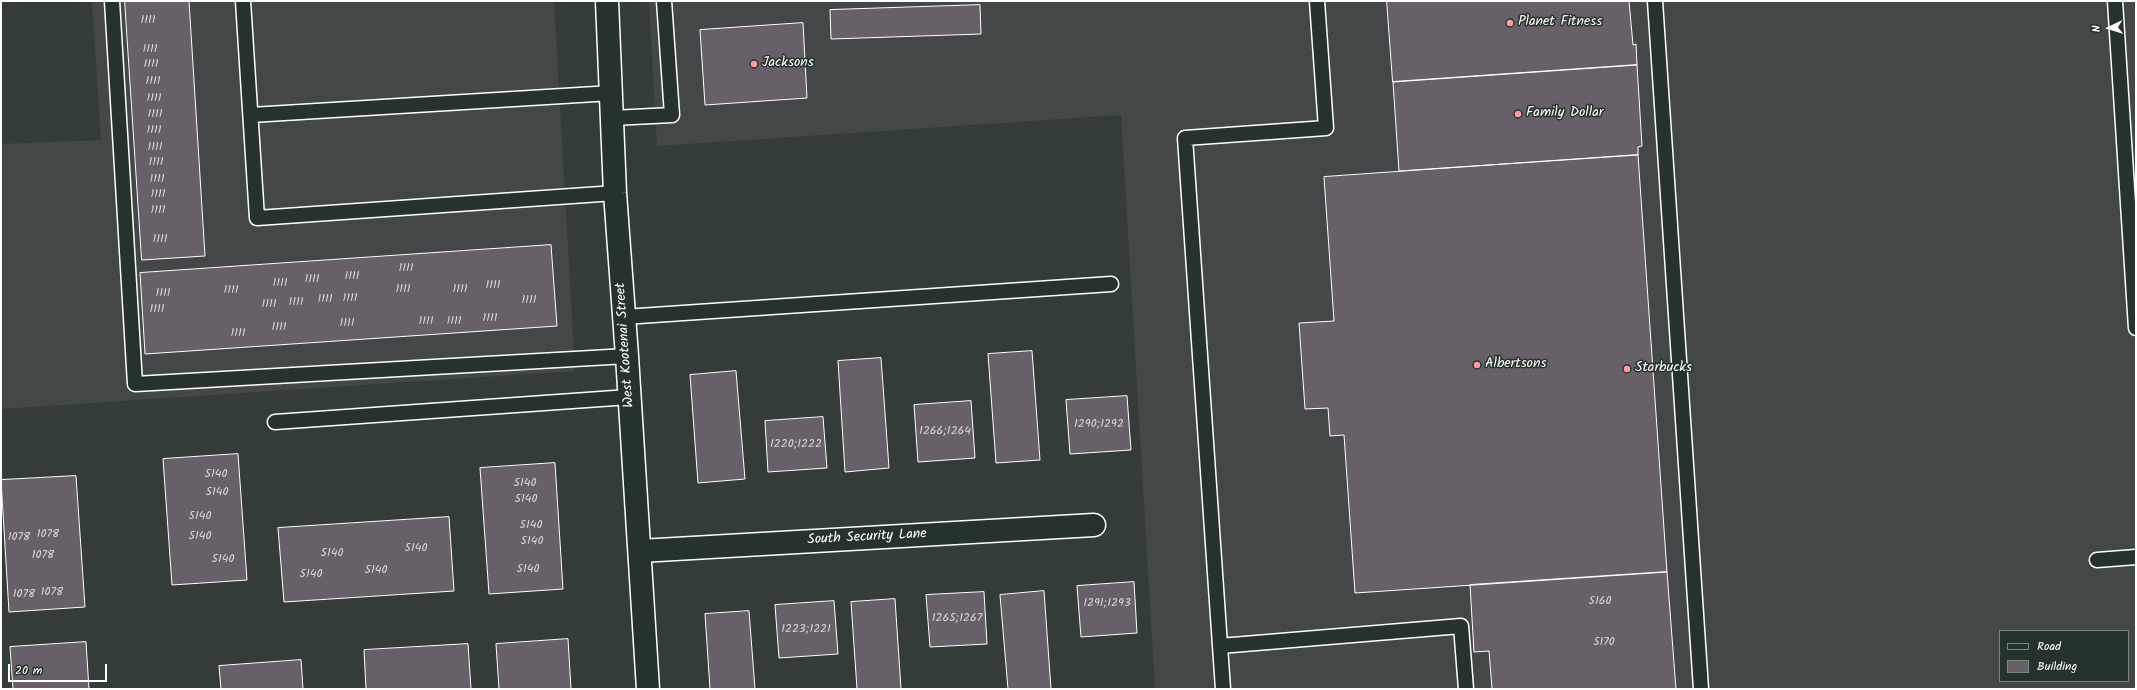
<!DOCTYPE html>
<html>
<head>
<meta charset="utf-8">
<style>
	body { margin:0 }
	#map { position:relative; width:2137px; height:690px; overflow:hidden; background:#333c39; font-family:Kalam,sans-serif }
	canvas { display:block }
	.frame { position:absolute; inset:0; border:2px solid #fff; pointer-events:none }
	.legend { position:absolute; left:1999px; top:630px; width:130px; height:52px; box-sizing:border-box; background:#26332d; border:1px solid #7d8581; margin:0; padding:5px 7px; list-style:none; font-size:12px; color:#fff }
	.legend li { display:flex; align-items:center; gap:8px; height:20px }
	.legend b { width:20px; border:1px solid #7d8581 }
	.north { position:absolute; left:2089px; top:8px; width:40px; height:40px; -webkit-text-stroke:3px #26332d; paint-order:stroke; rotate:266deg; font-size:11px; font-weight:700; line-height:16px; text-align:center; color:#fff }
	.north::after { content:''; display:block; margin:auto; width:14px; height:18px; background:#fff; clip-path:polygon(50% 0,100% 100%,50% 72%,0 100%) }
	.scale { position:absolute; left:8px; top:664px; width:99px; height:18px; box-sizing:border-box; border:2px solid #fff; border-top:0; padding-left:5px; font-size:12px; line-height:14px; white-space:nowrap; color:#fff; -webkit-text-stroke:3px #26332d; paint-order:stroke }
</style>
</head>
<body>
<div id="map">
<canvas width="2137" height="690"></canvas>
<div class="frame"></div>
<ul class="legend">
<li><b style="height:5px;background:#26332d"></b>Road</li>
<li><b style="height:11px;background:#686068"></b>Building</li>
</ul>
<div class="north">N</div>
<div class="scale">20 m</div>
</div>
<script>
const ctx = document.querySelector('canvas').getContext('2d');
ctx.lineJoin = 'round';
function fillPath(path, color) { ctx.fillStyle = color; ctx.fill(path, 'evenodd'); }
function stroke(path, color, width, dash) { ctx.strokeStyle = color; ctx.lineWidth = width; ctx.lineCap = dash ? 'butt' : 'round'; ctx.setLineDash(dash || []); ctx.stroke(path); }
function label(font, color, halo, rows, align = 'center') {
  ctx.font = font + ' Kalam,sans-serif'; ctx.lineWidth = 3; ctx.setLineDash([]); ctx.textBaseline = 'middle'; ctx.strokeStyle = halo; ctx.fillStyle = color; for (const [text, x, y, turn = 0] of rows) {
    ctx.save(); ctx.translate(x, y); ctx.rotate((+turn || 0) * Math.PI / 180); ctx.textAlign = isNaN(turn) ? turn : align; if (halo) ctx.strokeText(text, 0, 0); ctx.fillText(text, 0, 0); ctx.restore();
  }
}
fillPath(new Path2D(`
	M92,1h462l21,370 -574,38v-265l100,-4z
	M649,1h1487v688h-981l-34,-574 -464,31zM2000,631h128v50h-128z`), '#434747');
const building = new Path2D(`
	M125,1h64l16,255 -63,4z
	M1387,1h242l4,44 3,-1 1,21 -244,17z
	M980,5l1,29 -150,5 -1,-29z
	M803,23l4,75 -102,7 -5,-75z
	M1637,65l5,81 -4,1v8l-239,16 -6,-89z
	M1638,155l29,417 -312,21 -11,-158 -14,1 -2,-28 -23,1 -6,-86 35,-2 -10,-144z
	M551,245l6,81 -412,28 -5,-81z
	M1032,351l8,109 -44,3 -8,-109z
	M881,358l8,110 -44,4 -7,-111z
	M736,371l9,108 -47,4 -8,-108z
	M1127,396l4,54 -61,4 -4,-54z
	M971,401l4,57 -57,4 -4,-57z
	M823,417l4,51 -59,4 -3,-51z
	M238,454l9,126 -75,5 -9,-126z
	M555,463l8,126 -74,5 -9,-126z
	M76,476l9,131 -76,5 -8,-132z
	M449,517l5,74 -170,11 -6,-74z
	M1667,572l9,117h-184l-3,-38 -15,1 -4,-67z
	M1134,582l3,51 -56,4 -4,-51z
	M1044,591l7,98h-43l-8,-94z
	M984,592l3,52 -57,3 -4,-52z
	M895,599l6,90h-44l-6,-87z
	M834,601l4,53 -59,4 -4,-53z
	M749,611l6,78h-45l-5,-75z
	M568,639l3,50h-72l-3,-45z
	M86,642l3,47h-76l-3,-42z
	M468,644l3,45h-105l-2,-39z
	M301,660l2,29h-82l-2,-23z`);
fillPath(building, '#686068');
stroke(building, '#fff', 1);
const lane = new Path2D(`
	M112,1l23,383 492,-28
	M243,1l14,217 358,-25
	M1655,1l46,688
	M2115,1l21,327
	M251,115l361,-22
	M613,118l59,-3 -8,-114
	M624,317l487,-33
	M275,422l354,-25
	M2097,560l39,-3
	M1220,646l241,-20 5,63
	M1223,689l-38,-551 141,-10 -9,-127`);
const street = new Path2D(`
	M640,551l454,-26`);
const secondary = new Path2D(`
	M607,1l8,192 12,163 21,333`);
stroke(lane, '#fff', 17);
stroke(street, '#fff', 25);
stroke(secondary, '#fff', 25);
stroke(lane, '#26332d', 14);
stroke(street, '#26332d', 22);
stroke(secondary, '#26332d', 22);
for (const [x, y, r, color] of [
	[1510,23,4,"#ff9aa2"],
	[754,64,4,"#ff9aa2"],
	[1518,114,4,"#ff9aa2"],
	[1477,365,4,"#ff9aa2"],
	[1627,369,4,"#ff9aa2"]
]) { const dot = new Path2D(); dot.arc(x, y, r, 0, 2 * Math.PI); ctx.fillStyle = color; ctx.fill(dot); stroke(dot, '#26332d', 1.5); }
label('12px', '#d9d7d9', null, [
	["1111",148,21],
	["1111",150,50],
	["1111",151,65],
	["1111",153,82],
	["1111",154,99],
	["1111",155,115],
	["1111",154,131],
	["1111",155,148],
	["1111",156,163],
	["1111",157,180],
	["1111",158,195],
	["1111",158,211],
	["1111",160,240],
	["1111",406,269],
	["1111",352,277],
	["1111",312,280],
	["1111",280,284],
	["1111",493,286],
	["1111",403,290],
	["1111",460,290],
	["1111",231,291],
	["1111",163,294],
	["1111",350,299],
	["1111",325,300],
	["1111",529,301],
	["1111",296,303],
	["1111",269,305],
	["1111",157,310],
	["1111",490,319],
	["1111",426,322],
	["1111",454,322],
	["1111",347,324],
	["1111",279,328],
	["1111",238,334],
	["1290;1292",1099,425],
	["1266;1264",945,432],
	["1220;1222",796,445],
	["5140",216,475],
	["5140",525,484],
	["5140",217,493],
	["5140",526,500],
	["5140",200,517],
	["5140",531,526],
	["1078",48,535],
	["5140",200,537],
	["1078",19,538],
	["5140",532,542],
	["5140",416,549],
	["5140",332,554],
	["1078",43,556],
	["5140",223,560],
	["5140",528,570],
	["5140",376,571],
	["5140",311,575],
	["1078",52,593],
	["1078",24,595],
	["5160",1600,602],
	["1291;1293",1107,604],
	["1265;1267",957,619],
	["1223;1221",806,630],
	["5170",1604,643]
]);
label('14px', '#fff', '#26332d', [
	["Planet Fitness",1518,23],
	["Jacksons",762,64],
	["Family Dollar",1526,114],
	["Albertsons",1485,365],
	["Starbucks",1635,369]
], 'left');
label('14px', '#fff', '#26332d', [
	["West Kootenai Street",626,345,-94],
	["South Security Lane",867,538,-3]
]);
</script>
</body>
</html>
